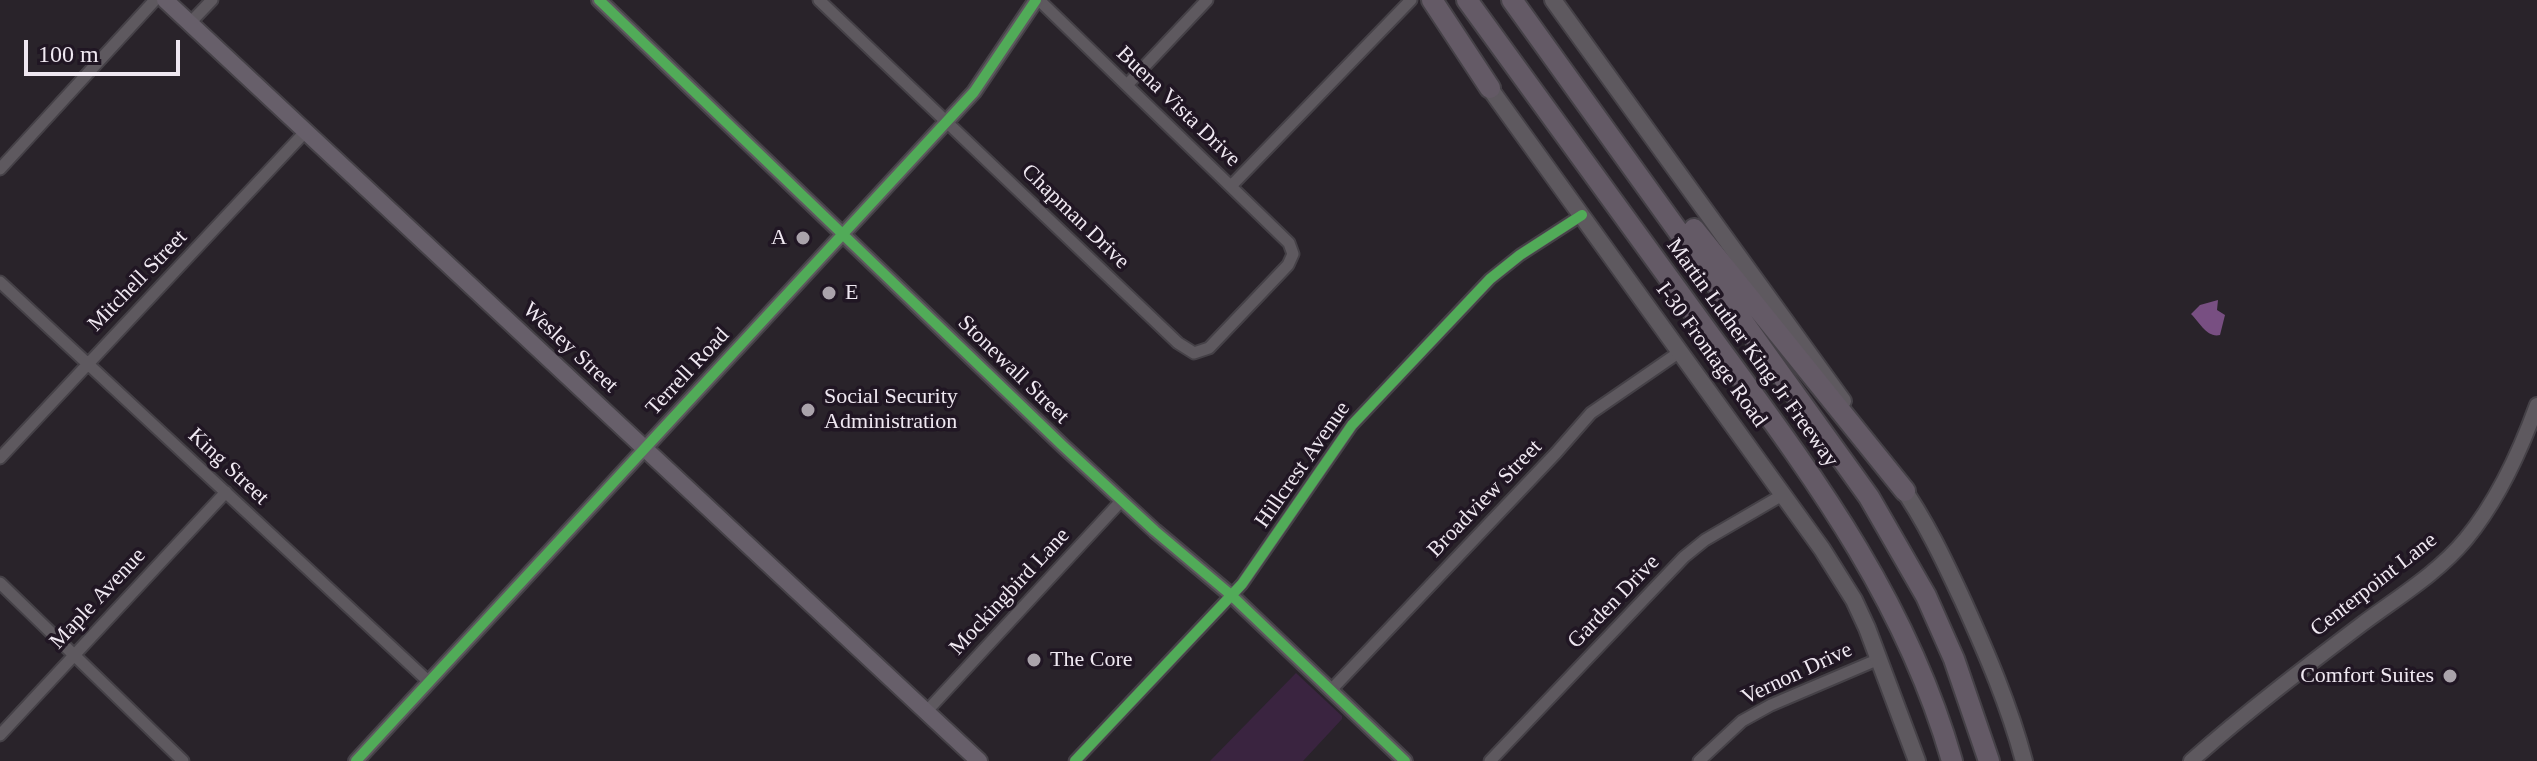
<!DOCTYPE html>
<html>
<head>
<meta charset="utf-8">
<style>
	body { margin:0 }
	#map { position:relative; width:2537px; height:761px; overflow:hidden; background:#29232a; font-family:Georgia,serif }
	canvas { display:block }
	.scale { position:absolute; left:24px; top:40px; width:156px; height:36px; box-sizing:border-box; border:4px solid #efe8f1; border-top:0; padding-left:10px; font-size:24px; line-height:28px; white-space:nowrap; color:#efe8f1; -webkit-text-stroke:6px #201623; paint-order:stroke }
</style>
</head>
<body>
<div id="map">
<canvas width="2537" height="761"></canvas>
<div class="scale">100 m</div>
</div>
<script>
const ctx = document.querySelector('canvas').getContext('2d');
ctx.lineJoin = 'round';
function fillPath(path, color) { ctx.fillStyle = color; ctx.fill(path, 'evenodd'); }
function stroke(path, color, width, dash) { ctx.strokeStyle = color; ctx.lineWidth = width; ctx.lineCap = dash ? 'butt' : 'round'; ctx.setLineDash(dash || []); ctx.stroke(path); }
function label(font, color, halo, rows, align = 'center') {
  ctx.font = font + ' Georgia,serif'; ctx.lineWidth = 7; ctx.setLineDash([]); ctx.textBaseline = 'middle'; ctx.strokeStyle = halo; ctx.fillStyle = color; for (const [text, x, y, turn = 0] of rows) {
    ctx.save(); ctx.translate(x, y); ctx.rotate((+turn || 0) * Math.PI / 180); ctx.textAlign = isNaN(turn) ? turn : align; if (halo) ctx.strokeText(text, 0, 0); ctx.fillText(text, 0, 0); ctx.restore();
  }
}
fillPath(new Path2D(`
	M1296,673l46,43v3l-39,42h-93z`), '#3a2440');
fillPath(new Path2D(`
	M2218,300l-1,10 8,5 -5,20c-13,3 -20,-12 -29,-21l9,-9z`), '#784f82');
const minor = new Path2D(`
	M819,0l359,343 16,10 15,-5 79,-83 5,-11 -4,-11 -250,-243
	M190,23l22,-23
	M1127,85l80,-85
	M0,169l155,-169
	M1232,185l179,-185
	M0,282l428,399
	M0,458l306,-327
	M0,583l183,178
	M1331,690l225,-237 35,-40 90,-62
	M926,712l196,-212
	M0,735l226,-243
	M1075,761l167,-177 110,-159 138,-146 30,-24 62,-40
	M1490,761l194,-204 21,-17 79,-46
	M1699,761l43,-40 29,-16 108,-46`);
const tertiary = new Path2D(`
	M599,0l464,446 92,85 76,64 174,166
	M356,761l618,-669 62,-92
	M2191,761c55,-49 113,-93 171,-137 36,-27 75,-50 104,-85 32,-39 54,-87 71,-134`);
const secondary = new Path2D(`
	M1553,0l290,401
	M1483,79l339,470 32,51 13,28 50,133
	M1899,483c26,37 45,77 64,118 24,53 46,104 61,160`);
const primary = new Path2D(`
	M165,0l814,761`);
const motorway = new Path2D(`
	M1432,0l58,88
	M1467,0c79,109 159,219 238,328 101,139 199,265 247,433
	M1512,0l357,497 57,99 28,63 35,102
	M1694,229l211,262`);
stroke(minor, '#454147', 15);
stroke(tertiary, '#454147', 18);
stroke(secondary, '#454147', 20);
stroke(primary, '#454147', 20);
stroke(motorway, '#454147', 24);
stroke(minor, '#5e595f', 11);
stroke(tertiary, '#5e595f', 14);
stroke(secondary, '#5e595f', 16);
stroke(primary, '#675f6a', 16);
stroke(motorway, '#645a66', 20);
stroke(new Path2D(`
	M599,0l464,446 92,85 76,64 174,166
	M356,761l618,-669 62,-92
	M1075,761l167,-177 110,-159 138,-146 30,-24 62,-40`), '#51ab58', 10);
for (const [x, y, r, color] of [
	[803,238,8,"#aaa3ab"],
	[829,293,8,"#aaa3ab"],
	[808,410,8,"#aaa3ab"],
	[1034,660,8,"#aaa3ab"],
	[2450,676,8,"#aaa3ab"]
]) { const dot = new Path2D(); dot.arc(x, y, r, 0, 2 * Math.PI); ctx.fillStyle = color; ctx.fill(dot); stroke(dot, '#201623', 3); }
label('22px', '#efe8f1', '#201623', [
	["Buena Vista Drive",1178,107,44],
	["Chapman Drive",1075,217,44],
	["Mitchell Street",138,281,-46],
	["Wesley Street",570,348,43],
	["Martin Luther King Jr Freeway",1752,353,54],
	["I-30 Frontage Road",1711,355,54],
	["Stonewall Street",1013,370,44],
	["Terrell Road",688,372,-47],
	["Hillcrest Avenue",1303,465,-55],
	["King Street",228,467,43],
	["Broadview Street",1485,499,-46],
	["Centerpoint Lane",2374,585,-38],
	["Mockingbird Lane",1010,592,-47],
	["Maple Avenue",98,599,-47],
	["Garden Drive",1614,602,-46],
	["Vernon Drive",1797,674,-25]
]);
label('22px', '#efe8f1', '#201623', [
	["A",787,238,"right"],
	["E",845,293],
	["Social Security",824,397],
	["Administration",824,422],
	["The Core",1050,660],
	["Comfort Suites",2434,676,"right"]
], 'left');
</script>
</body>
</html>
